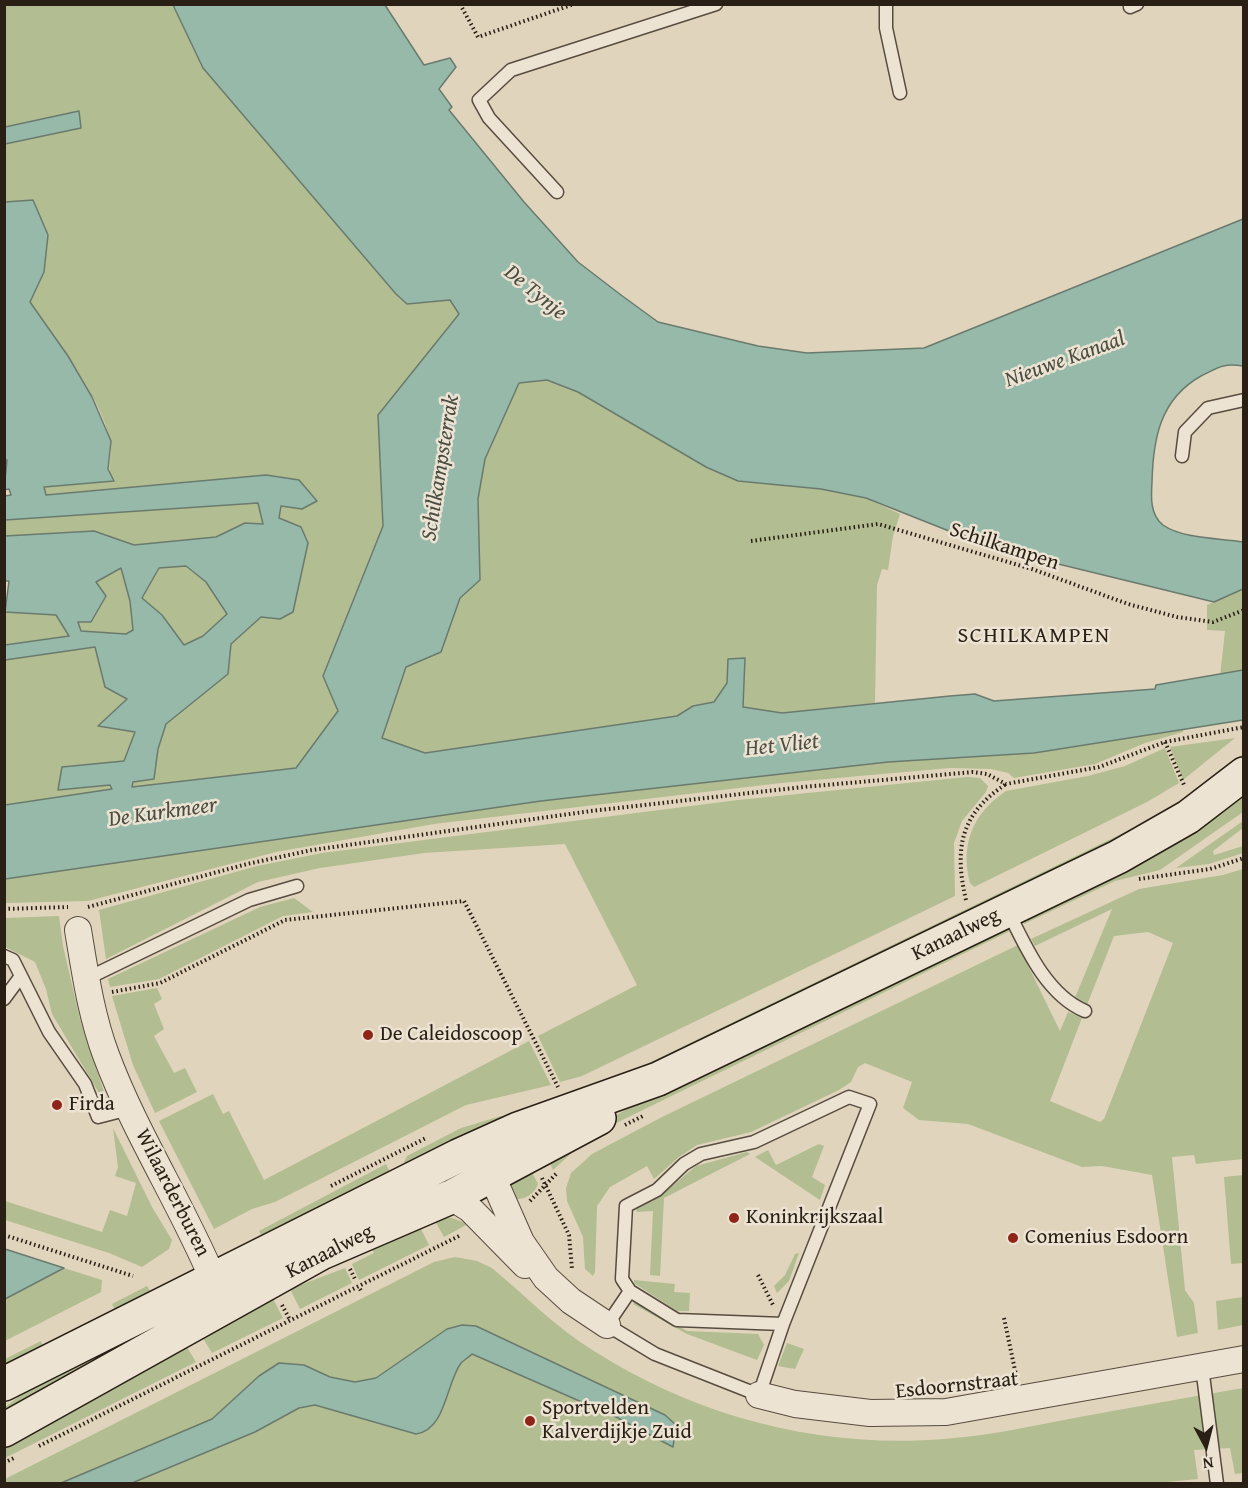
<!DOCTYPE html>
<html>
<head>
<meta charset="utf-8">
<style>
	body { margin:0 }
	#map { position:relative; width:1248px; height:1488px; overflow:hidden; background:#e1d4bc; font-family:"Gentium Book Plus",serif }
	canvas { display:block }
	.frame { position:absolute; inset:0; border:6px solid #291f15; pointer-events:none }
	.north { position:absolute; left:1176px; top:1416px; width:60px; height:60px; -webkit-text-stroke:4px #ece3d3; paint-order:stroke; rotate:173deg; font-size:16px; font-weight:700; line-height:24px; text-align:center; color:#291f15 }
	.north::after { content:''; display:block; margin:auto; width:21px; height:27px; background:#291f15; clip-path:polygon(50% 0,100% 100%,50% 72%,0 100%) }
</style>
</head>
<body>
<div id="map">
<canvas width="1248" height="1488"></canvas>
<div class="frame"></div>
<div class="north">N</div>
</div>
<script>
const ctx = document.querySelector('canvas').getContext('2d');
ctx.lineJoin = 'round';
function fillPath(path, color) { ctx.fillStyle = color; ctx.fill(path, 'evenodd'); }
function stroke(path, color, width, dash) { ctx.strokeStyle = color; ctx.lineWidth = width; ctx.lineCap = dash ? 'butt' : 'round'; ctx.setLineDash(dash || []); ctx.stroke(path); }
function label(font, color, halo, rows, align = 'center') {
  ctx.font = font + ' "Gentium Book Plus",serif'; ctx.lineWidth = 5; ctx.setLineDash([]); ctx.textBaseline = 'middle'; ctx.strokeStyle = halo; ctx.fillStyle = color; for (const [text, x, y, turn = 0] of rows) {
    ctx.save(); ctx.translate(x, y); ctx.rotate((+turn || 0) * Math.PI / 180); ctx.textAlign = isNaN(turn) ? turn : align; if (halo) ctx.strokeText(text, 0, 0); ctx.fillText(text, 0, 0); ctx.restore();
  }
}
fillPath(new Path2D(`
	M5,5h168l31,63 192,226 11,10 43,-4 9,14 -81,101 5,111 -32,79 -12,106 -43,57 -165,19 1,-5 22,-3 4,-30 8,-25 62,-50 3,-30 30,-27 19,2 21,-92 -22,-9 2,-13 21,4 15,-8 -51,-26 -220,20 -2,-8 69,-6c-8,-17 1,-26 -3,-41 -9,-43 -55,-102 -80,-138l14,-30 -11,-72 -28,2v-58l75,-16 -1,-17 -74,16z
	M547,380l31,12 128,75 32,14 84,8 44,9 34,16 -7,22 -5,34 -6,-1 -5,16 -2,118 -93,10 -39,-6 2,-49 -16,1 -2,25 -13,19 -21,3 -16,10 -252,37 -43,-15 24,-71 35,-15 19,-54 20,-18 -2,-81 7,-40 34,-76z
	M258,503l5,22 -18,-2 -29,14 -82,8 -40,-14 -89,5v-16z
	M185,566l21,16 21,33 -24,21 -19,9 -22,-30 -20,-17 17,-30z
	M121,568l9,33 4,29 -8,4 -45,-3 -3,-9h13l5,-40z
	M1243,589v81l-23,6 5,-45 -18,-1v-25z
	M4,612l52,2 13,22 -64,9z
	M95,647l10,40 22,12 -28,27 36,5 -11,30 -62,6 -4,23 53,-5 2,4 -108,16 -1,-145z
	M1183,729v3l-38,11 -50,21 -81,14 -6,-5 -17,-4 -41,-1 -169,15 -347,41 -158,28 -188,49 -83,2 -1,-24 537,-78 347,-39 146,-9z
	M1235,738l-52,42 -13,-33z
	M1165,748l14,35 -32,19 -173,85 -4,-4c-10,-39 3,-70 36,-92l82,-15 37,-10z
	M1243,754v3l-23,21 -68,47 -516,252 -43,13 553,-268 63,-39z
	M967,777l13,1 8,8 -2,6 -24,29 -8,22 1,53 -373,180 -22,6 -22,-46 99,-51 -72,-141 -141,9 -104,15 -62,14 -152,77 -7,-49 158,-44 65,-13 416,-53z
	M1243,790v22l-83,58 -45,11 -91,43 -1,-3z
	M1243,821v7l-30,23 1,4 29,-9v7l-34,11 -33,4z
	M1243,869v290l-47,5 -2,-9 -22,2 13,133 9,13 4,30 -21,4 -25,-162 -50,-9 -20,1 -114,-43 -49,-4 -16,-12 9,-26 -47,-19 -7,4 -7,15 -12,8 -88,42 -54,13 -18,12 -25,22 -7,-13 -37,21 -13,19 -2,66 -2,4 -8,-7 -2,-32 -16,-36 -1,-13 5,-15 21,-19 70,-37 356,-172 42,86 8,-19 14,6 -32,83 50,21 4,-3 69,-176 -25,-11 -34,4 -27,69 -13,-5 38,-91 -77,37 -4,-7 108,-50 84,-14z
	M294,898l19,14 -30,4 -124,63 -49,8 -2,-8 152,-72z
	M59,916l4,30 17,73 26,79h-4l-50,-84 -6,-25 -11,-27 -30,-15v-29z
	M1005,926l5,5 -398,194 -25,14 -34,31 -6,-13 78,-47z
	M157,988l5,11 -8,5 10,25 -10,7 20,37 11,-5 12,24 -42,21 -22,-48 -21,-69z
	M529,1041l22,44 -85,20 -191,97 -23,7 -38,20 -55,-108 54,-27 10,20 6,-3 35,69z
	M501,1116l5,1 -97,55 -5,-10 3,-6 54,-28z
	M113,1128l39,79 20,33 -3,9 -27,18 -33,-14 -104,-33v-19l97,31 8,-22 17,6 9,-33 -21,-7 3,-9z
	M819,1144l5,2 -12,31 13,8 -5,15 -65,-43 13,-7 8,15z
	M747,1152l3,2 -86,44 -4,78 -10,-1 3,-64 -16,1 -1,-3 24,-13 36,-30z
	M386,1164l8,16 -128,65 -7,-14z
	M529,1166l9,18c-3,9 -13,16 -22,15l-7,-16z
	M1243,1175v88l-12,1 -7,-87z
	M438,1217l14,1 16,6 -24,13 -9,-16z
	M417,1221l12,24 -70,35 -7,-16 22,-11 -4,-7z
	M799,1253l-10,28 -12,12 -3,-7 11,-11 10,-21z
	M455,1257l22,4 15,7c34,28 64,60 102,83 103,66 227,98 350,88 42,-3 84,-12 125,-20 58,-11 116,-21 174,-31v85l-8,1 -5,-26 -36,2 4,29 -41,4h-1025l123,-51 44,-24 16,-3 101,28c30,-3 30,-50 45,-70 3,-3 8,-6 11,-9l144,63 57,29 -8,-31 -189,-89 -29,3 -71,49 -21,4 -25,-5 -26,-12 -25,-2 -20,13 -47,43 -151,64 -56,1v-5l429,-217z
	M64,1268l38,12 -1,12 -96,49v-42z
	M345,1268l7,15 -52,26 -10,-20z
	M634,1280l41,4 -1,8 16,1 -1,18h-12l-43,-28z
	M147,1286l8,13 -40,10 -3,-5z
	M269,1291l14,27 -71,35 -14,-23z
	M1243,1297v28l-25,5 -2,-29z
	M635,1302l52,29 71,3 6,11 -7,15 -70,-26 -54,-30z
	M162,1312l12,17 -169,82v-4l59,-45z
	M182,1339l14,23 -191,96v-17z
	M41,1341l2,5 -38,27v-14z
	M787,1343l17,6 -9,20 -17,-3z`), '#b2bd91');
const water = new Path2D(`
	M173,5h212l39,60 26,-7 6,9 -17,22 13,18 -3,3 75,92 54,60 43,33 37,27 100,24 49,7 117,-5 319,-129v147c-20,-3 -24,1 -42,10 -41,23 -48,63 -49,106 -1,15 -2,33 11,43 20,14 56,13 80,17v47l-29,13 -168,-41 -97,-30 -83,-33 -45,-9 -83,-8 -32,-14 -128,-75 -31,-12 -28,3 -34,76 -7,40 2,81 -20,18 -19,54 -35,15 -24,71 43,15 252,-37 16,-10 21,-4 13,-19 1,-24 17,-1 -2,49 39,6 168,-17 25,-2 19,7 161,-12 1,-4 87,-15v50l-209,33 -146,9 -347,39 -536,78v-74l107,-16 -2,-4 -52,5 4,-23 62,-6 11,-29 -37,-6 29,-27 -22,-12 -10,-40 -90,13v-15l64,-9 -13,-21 -51,-3 4,-31h-4v-45l89,-5 40,14 82,-8 29,-14 18,1 -5,-21 -253,17v-24l6,-1 -2,-6 -5,1 3,-30h-3l1,-258 28,-2 15,35 -4,37 -14,30 38,54 24,41 19,44 -3,28 6,12 -70,6 2,8 220,-20 33,5 18,21 -15,8 -21,-3 -2,12 22,9 7,16 -15,69 -13,7 -19,-2 -30,27 -3,30 -62,50 -8,25 -4,30 -21,3 -1,5 164,-19 42,-57 -15,-35 60,-150 -5,-111 81,-101 -9,-14 -43,4 -11,-10 -193,-226zM186,566l20,16 21,32 -24,22 -19,9 -22,-30 -20,-17 17,-30zM121,568l9,33 3,29 -7,4 -45,-3 -3,-9h13l15,-26 -10,-14z
	M79,111l2,17 -76,16v-17z
	M5,1249l59,19 -59,31z
	M462,1325l14,1 189,89 11,10 -3,22 -57,-30 -144,-63c-3,3 -8,6 -11,9 -15,20 -15,67 -45,71l-101,-29 -16,3 -44,24 -123,51h-71l151,-64 47,-43 20,-13 25,2 26,12 25,5 21,-4 71,-49z`);
fillPath(water, '#96b9aa');
stroke(water, '#6a7b6e', 1.5);
const lane = new Path2D(`
	M886,4v24l14,65
	M1130,7l7,-3
	M557,192l-68,-74 -10,-18 32,-30 205,-66
	M1182,456l3,-24 23,-24 36,-8
	M1009,913c17,35 38,82 76,98
	M4,956l9,4 36,72 36,52 13,33 31,-8
	M86,979l163,-79 48,-14
	M4,999l17,-23
	M630,1291l-8,-12 4,-73 31,-16 27,-26 17,-10 53,-12 95,-45 21,7 -87,220
	M630,1291l47,29 106,4 -24,71 -104,-41 -48,-29z
	M1202,1367l15,117`);
const street = new Path2D(`
	M78,930c7,42 13,85 28,125 29,78 75,148 107,224l4,5 12,5
	M479,1162l13,14 29,66 25,36 25,23 36,24
	M451,1197l19,12 55,56
	M759,1395l36,9 75,9 76,-1 298,-53`);
const secondary = new Path2D(`
	M4,1384l454,-228 60,-27 140,-50 460,-222 70,-40 56,-43
	M4,1430l317,-177 130,-56 148,-79`);
stroke(lane, '#574c3f', 15);
stroke(street, '#574c3f', 28);
stroke(secondary, '#291f15', 36);
stroke(new Path2D(`
	M460,4l18,33 96,-33
	M751,541l127,-17 154,45 96,35 49,13 36,5 31,-12
	M1165,742l19,43
	M1139,879l71,-10 34,-11
	M966,900c-12,-51 -6,-86 40,-116
	M88,907l159,-43 65,-14 279,-39 212,-24 170,-15 14,2 19,10 93,-17 66,-25 79,-15
	M4,909l64,-2
	M112,992l48,-9 125,-63 179,-19 94,186
	M625,1125l20,-10
	M542,1178l27,57 3,34
	M331,1186l95,-48
	M530,1201l26,-27
	M4,1235l129,41
	M350,1269l6,12
	M758,1275l15,30
	M360,1289l2,3
	M282,1305l8,15
	M1004,1318l12,57
	M39,1446l422,-211
	M4,1463l12,-6`), '#291f15', 4, [1.5, 3]);
stroke(lane, '#ece3d3', 12);
stroke(street, '#ece3d3', 26);
stroke(secondary, '#ece3d3', 33);
for (const [x, y, r, color] of [
	[368,1035,6,"#8f2418"],
	[57,1105,6,"#8f2418"],
	[734,1218,6,"#8f2418"],
	[1013,1238,6,"#8f2418"],
	[530,1421,6,"#8f2418"]
]) { const dot = new Path2D(); dot.arc(x, y, r, 0, 2 * Math.PI); ctx.fillStyle = color; ctx.fill(dot); stroke(dot, '#ece3d3', 2); }
label('21px', '#291f15', '#ece3d3', [
	["Schilkampen",1004,547,18],
	["Kanaalweg",956,935,-26],
	["Wilaarderburen",172,1193,63],
	["Kanaalweg",330,1252,-27],
	["Esdoornstraat",957,1386,-6]
]);
label('21px', '#291f15', '#ece3d3', [
	["De Caleidoscoop",380,1035],
	["Firda",69,1105],
	["Koninkrijkszaal",746,1218],
	["Comenius Esdoorn",1025,1238],
	["Sportvelden",542,1409],
	["Kalverdijkje Zuid",542,1433]
], 'left');
label('italic 22px', '#4a4d42', '#ece3d3', [
	["De Tynje",535,293,39],
	["Nieuwe Kanaal",1065,360,-20],
	["Schilkampsterrak",441,468,-81],
	["Het Vliet",782,746,-6],
	["De Kurkmeer",163,813,-8]
]);
ctx.letterSpacing = '1.5px';
label('22px', '#291f15', '#ece3d3', [
	["SCHILKAMPEN",1034,636]
]);
ctx.letterSpacing = '0px';
</script>
</body>
</html>
